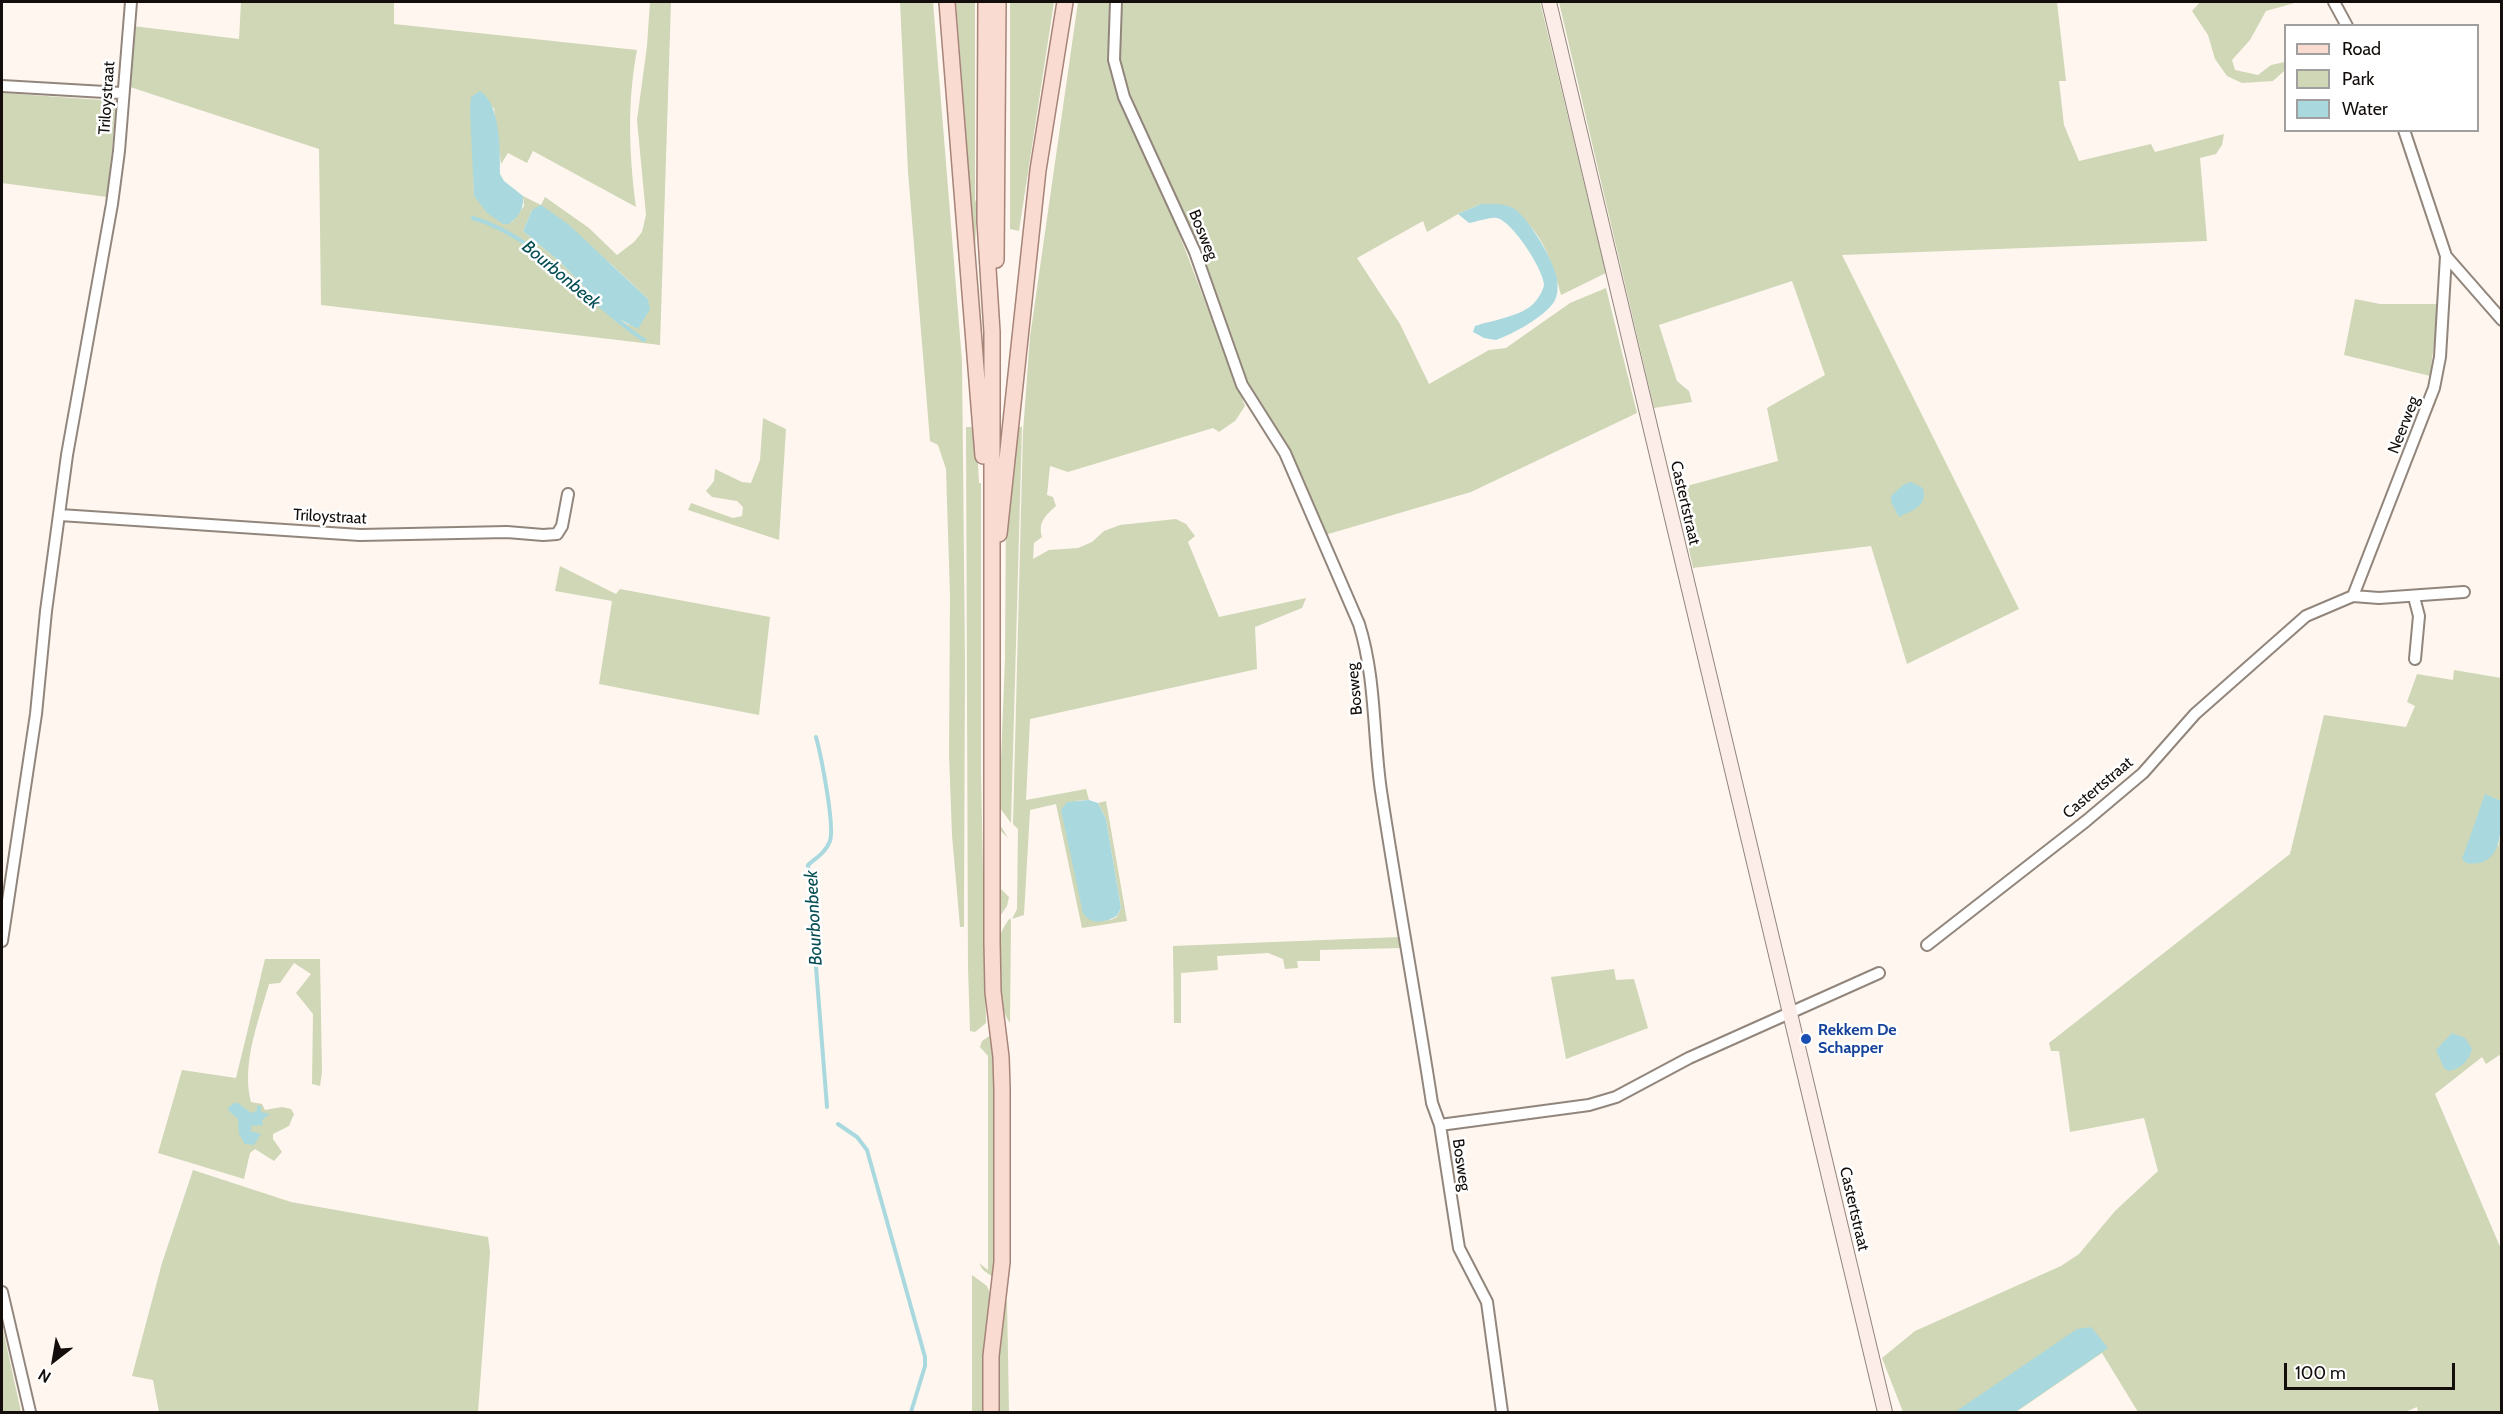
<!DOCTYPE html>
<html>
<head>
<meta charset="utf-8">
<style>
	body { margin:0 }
	#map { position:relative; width:2503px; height:1414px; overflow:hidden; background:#fef6ef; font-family:Cabin,sans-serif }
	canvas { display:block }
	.frame { position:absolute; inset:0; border:3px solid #130e0b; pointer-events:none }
	.legend { position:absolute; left:2284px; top:24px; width:195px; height:108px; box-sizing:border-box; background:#fff; border:2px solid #a19f9d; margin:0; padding:8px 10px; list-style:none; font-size:18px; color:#130e0b }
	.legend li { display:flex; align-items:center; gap:12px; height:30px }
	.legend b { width:30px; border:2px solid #a19f9d }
	.north { position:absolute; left:24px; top:1330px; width:60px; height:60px; -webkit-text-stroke:4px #fff; paint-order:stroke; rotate:211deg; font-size:16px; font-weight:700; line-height:24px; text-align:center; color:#130e0b }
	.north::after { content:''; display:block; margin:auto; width:21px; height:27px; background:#130e0b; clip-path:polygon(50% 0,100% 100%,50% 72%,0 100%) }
	.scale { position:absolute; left:2284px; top:1363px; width:171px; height:27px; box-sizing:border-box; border:3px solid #130e0b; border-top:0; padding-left:8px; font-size:18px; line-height:21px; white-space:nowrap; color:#130e0b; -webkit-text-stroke:4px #fff; paint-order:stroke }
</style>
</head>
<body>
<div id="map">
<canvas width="2503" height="1414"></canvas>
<div class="frame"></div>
<ul class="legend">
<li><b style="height:8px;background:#f9dbd1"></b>Road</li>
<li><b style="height:16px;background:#cfd7b6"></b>Park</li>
<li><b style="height:16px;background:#a9d9de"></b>Water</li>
</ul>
<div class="north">N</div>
<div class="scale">100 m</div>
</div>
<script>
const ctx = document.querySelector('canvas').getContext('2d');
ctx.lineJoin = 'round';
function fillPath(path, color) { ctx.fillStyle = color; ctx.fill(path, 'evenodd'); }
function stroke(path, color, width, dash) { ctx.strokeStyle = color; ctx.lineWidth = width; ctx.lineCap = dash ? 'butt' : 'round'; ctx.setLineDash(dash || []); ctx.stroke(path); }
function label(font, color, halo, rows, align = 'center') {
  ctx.font = font + ' Cabin,sans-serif'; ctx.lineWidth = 5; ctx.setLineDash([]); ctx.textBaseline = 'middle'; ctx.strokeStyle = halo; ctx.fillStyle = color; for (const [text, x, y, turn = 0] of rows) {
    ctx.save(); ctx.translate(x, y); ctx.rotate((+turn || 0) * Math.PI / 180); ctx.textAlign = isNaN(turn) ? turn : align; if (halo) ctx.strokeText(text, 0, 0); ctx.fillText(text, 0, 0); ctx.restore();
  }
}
fillPath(new Path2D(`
	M241,2h153v22l243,26c-10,53 -8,104 -1,157l-103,-56 -6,12 -19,-10 -7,11 -7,-56 -23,-11 3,99 38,26 12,-16 -1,-10 18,9 4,-8 44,31 28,27 17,-13 8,-10 4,-17 -9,-95 10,-74 3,-44h21l-11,343 -339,-40 -2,-156 -192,-63 6,-60 106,13zM532,210l78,53 38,36 -19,26 -16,-9 -53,-54 -37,-31z
	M900,2h33l29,359 3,301 -1,254v11h-4l-8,-92 -3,-80 1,-159 -4,-127 -8,-24 -8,-4 -22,-269z
	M956,2h19v198l2,5 -2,46z
	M1010,2h44l-35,229 -9,-2z
	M1078,2h33l-3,60 47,109 90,235 -10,15 -16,11 -6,-4 -145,44 -18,-6 -3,29 6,2 3,9c-11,10 -18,16 -14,31l-8,6 -1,16 16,-9 29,-2 14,-6 12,-11 16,-6 56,-6 10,5 9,12 -7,6 31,75 87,-19 -4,10 -47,19 2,42 -227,50 -4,81 60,-11 3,11 -14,1 35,119 7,-3 4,-9 -15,-89 -8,-16 8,-2 21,120 -45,7 -26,-124 -26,6 -6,105 -12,4 5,-10 1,-80 -5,-5 10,-392 7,-95z
	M1122,2h418l66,271 -45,22c-6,-24 -16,-56 -35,-73 -8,-7 -34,-14 -45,-18l-23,10 -31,18 -4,-11 -66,37 43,66 29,60 60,-34 17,-2 64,-45 36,-15 31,125 -166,79 -146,43 -77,-147 -12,-27 -30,-96 -70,-154 -16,-49z
	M1559,2h498l9,79h-7l5,44 15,36 72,-17 4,8 69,-18 -2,11 -6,9 -16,4 7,83 -365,14 177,354 -112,55 -36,-118 -178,22 -17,-79 102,-28 -11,-53 58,-33 -33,-94 -133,44 18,56 12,10 3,11 -38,6z
	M2200,2h98l-32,9 -16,29 -18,20 3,10 23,5 13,-10 14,-3 -1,9 -11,10 -31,2 -15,-7 -12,-17 -7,-24 -16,-24z
	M2,93l115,8 -10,96 -105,-14z
	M2355,299l25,5h59l-9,72 -86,-21z
	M763,418l23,11 -7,111 -91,-30 3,-7 42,15 9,-2 1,-9 -6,-6 -25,-4 -6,-6 8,-10 1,-12 27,13 9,1 9,-23z
	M1013,426l9,1 -11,396 -11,-15v-21l5,-129 1,-157z
	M966,427h10l3,56h2v289l5,251 -11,9 -5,-1 -2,-64z
	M560,566l56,28 4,-5 150,28 -11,98 -160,-31 13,-83 -57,-10z
	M2454,670l47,8v123l-1,-2 -2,49 3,-16v222l-15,10 -4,-7 -47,37 66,155v163h-83l-1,-5 -12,5h-267l-36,-59 -86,59h-113l-21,-54 33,-27 146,-65 18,-12 36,-43 43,-40 -14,-53 -74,14 -11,-81h-8l-2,-8 241,-189 34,-139 82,12 9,-21 -8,-4 10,-28 36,6z
	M999,823l9,15 -7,-7v58l8,8 -2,9 -9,13z
	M1010,918l1,3 -1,102c-12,-16 -15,-64 -11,-84 2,-8 6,-14 11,-21z
	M1399,937l3,11 -82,2v11h-23l1,7 -13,1 -2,-10 -15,-6 -51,3 1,14 -37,3v50h-7l-1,-77z
	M265,959h55l2,113 -2,14 -8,-2 1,-70 -17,-21 15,-19 -17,-11 -14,20 -11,1c-10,36 -28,80 -18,118l11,2 3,6 17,-3 9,2 3,5 -5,12 -16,8v5l9,13 -8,9 -19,-12 -5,4 -6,26 -86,-26 24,-83 54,8z
	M1614,969l2,11 18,-1 14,49 -82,31 -15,-82z
	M991,1035l4,60 -1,183 -11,-8 -4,-7 9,7v-214l-8,-9 2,-6z
	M193,1170l98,32 197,35 2,15 -12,160h-319l-6,-32 -21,-4 30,-113z
	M972,1275l15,11 5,12 -7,49 -2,65h-11z
	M1007,1299l2,113h-11v-62z
	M2,1325l19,87h-19z`), '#cfd7b6');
fillPath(new Path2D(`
	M480,91c21,13 20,61 20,83l4,7 19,15c1,12 -4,22 -15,28h-5l-16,-11 -13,-17 -4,-86 1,-13z
	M1481,204c11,0 23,-1 32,4 15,8 42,55 44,71 1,7 1,17 -3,23 -10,15 -41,32 -58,38l-12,-2 -11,-6 2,-6c18,-6 43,-9 57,-21 5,-4 11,-14 12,-20 0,-15 -32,-64 -47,-67 -8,-1 -20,4 -28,5l-11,-9z
	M541,205l27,19 80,75 2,10 -12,20 -25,-13 -53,-54 -37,-31 9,-21z
	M1911,482l12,6c5,19 -11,22 -24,29l-8,-15v-6l12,-11z
	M2485,794l16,7c1,28 2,68 -35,62l-4,-4z
	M1089,800l9,3 8,16 15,89 -4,8c-12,6 -26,10 -34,-3l-22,-103 6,-8z
	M2452,1033l13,5 7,11c-3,12 -11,19 -23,22l-5,-3 -8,-18z
	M234,1103h4l13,10 6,-2v-5h4v6l9,2 -8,6 1,5 -12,1v5l10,3 -7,11 -9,-1 -6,-10 -1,-15 -10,-9v-2z
	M2091,1327l17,21 -93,64h-60l122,-83z`), '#a9d9de');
stroke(new Path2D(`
	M473,218c68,20 113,84 171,122
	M816,737c5,18 19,89 14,104 -4,11 -14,17 -22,24l19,242
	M838,1124l19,13 10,13 58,207v9l-14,46`), '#a9d9de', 4);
const street = new Path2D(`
	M1116,2l-2,58 10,37 71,155 47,133 43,68 74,171c17,54 14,112 22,167 16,105 35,208 51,312l8,22 19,123 28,54 15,110
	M2334,2l13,24
	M2,86l120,7
	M2404,130l42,126 56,64
	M60,515l300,20 147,-3 36,3 14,-1 5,-8 6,-32
	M2353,596l81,-208 6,-31 6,-101
	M2414,597l5,19 -4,43
	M2,941l34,-227 10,-103 21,-156 45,-251 7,-53 12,-149
	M1927,945l159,-124 57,-48 52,-59 111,-98 47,-20 26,2 85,-6
	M1440,1125l149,-20 27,-8 73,-39 190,-85
	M2,1292l28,120`);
const secondary = new Path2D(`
	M1549,2l336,1410`);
const primary = new Path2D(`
	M947,2l36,454
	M986,2l-1,219 7,111v610l1,50 8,65 1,32v173l-11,94v56
	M996,260l2,-258
	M999,534l39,-364 27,-168`);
stroke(street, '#92867c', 14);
stroke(secondary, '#92867c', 16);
stroke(primary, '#a68478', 18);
stroke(street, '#fff', 10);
stroke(secondary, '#fcede8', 14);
stroke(primary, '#f9dbd1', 15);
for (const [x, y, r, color] of [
	[1806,1039,6,"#1a4fb4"]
]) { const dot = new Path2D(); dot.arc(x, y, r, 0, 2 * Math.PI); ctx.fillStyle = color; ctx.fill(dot); stroke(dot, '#fff', 2); }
label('16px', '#130e0b', '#fff', [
	["Triloystraat",107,98,-86],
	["Bosweg",1203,235,68],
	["Neerweg",2404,425,-69],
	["Castertstraat",1685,503,77],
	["Triloystraat",330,517,3],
	["Bosweg",1355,689,-95],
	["Castertstraat",2098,788,-40],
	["Bosweg",1461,1165,82],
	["Castertstraat",1854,1209,77]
]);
label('bold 16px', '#164399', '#fff', [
	["Rekkem De",1818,1030],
	["Schapper",1818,1048]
], 'left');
label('italic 18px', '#064e55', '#fff', [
	["Bourbonbeek",561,275,40],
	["Bourbonbeek",814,918,-93]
]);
</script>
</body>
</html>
